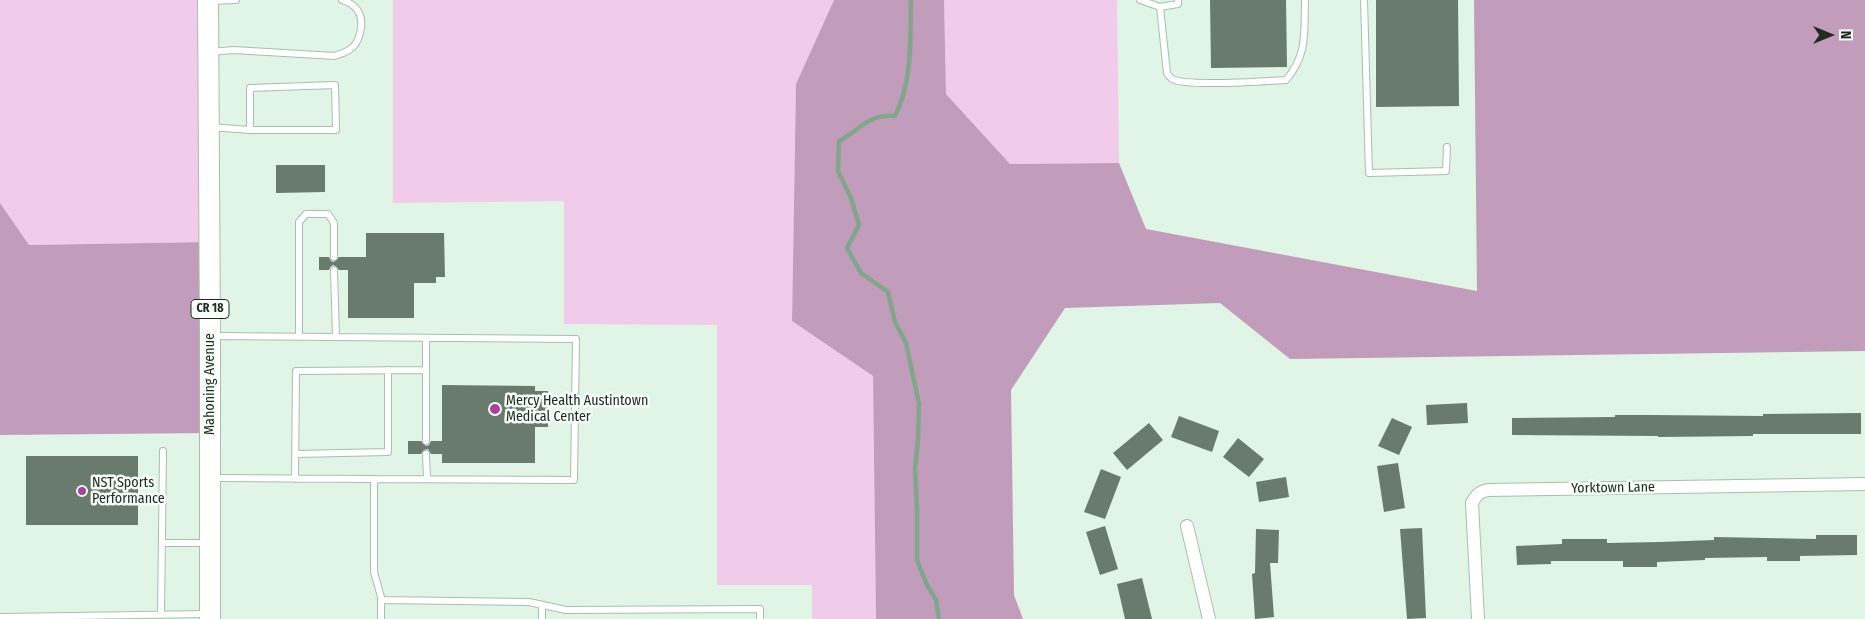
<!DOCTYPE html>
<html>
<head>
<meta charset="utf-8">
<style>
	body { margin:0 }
	#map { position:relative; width:1865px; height:619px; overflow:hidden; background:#e0f5e5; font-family:"Fira Sans Condensed",sans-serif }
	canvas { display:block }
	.north { position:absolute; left:1805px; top:10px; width:50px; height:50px; -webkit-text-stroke:4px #f6fff8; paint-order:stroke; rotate:90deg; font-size:14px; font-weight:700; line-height:20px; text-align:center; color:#222a24 }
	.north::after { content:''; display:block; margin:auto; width:18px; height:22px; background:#222a24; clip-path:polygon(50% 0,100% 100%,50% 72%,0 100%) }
</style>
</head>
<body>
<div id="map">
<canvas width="1865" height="619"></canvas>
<div class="north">N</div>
</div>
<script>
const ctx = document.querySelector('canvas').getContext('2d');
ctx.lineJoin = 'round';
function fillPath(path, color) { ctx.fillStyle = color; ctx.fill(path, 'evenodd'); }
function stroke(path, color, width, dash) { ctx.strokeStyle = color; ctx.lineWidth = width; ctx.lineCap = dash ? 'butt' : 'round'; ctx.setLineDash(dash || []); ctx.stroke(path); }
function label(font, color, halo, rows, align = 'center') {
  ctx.font = font + ' "Fira Sans Condensed",sans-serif'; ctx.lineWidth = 5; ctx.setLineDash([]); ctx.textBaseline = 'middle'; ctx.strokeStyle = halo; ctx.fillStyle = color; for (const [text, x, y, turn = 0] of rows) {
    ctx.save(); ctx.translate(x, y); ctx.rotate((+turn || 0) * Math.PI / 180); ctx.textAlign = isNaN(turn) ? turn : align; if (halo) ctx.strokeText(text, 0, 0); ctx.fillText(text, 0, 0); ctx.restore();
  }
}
fillPath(new Path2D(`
	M0,0h208l2,242 -181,3 -29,-42z
	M393,0h441l-38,84 -4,237 81,55 3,243h-64v-34h-95v-260l-153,-1v-123l-171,2z
	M944,0h173l2,163 -109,1 -64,-70z`), '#f0cbea');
fillPath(new Path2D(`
	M834,0h110l2,94 64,70 109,-1 27,66 331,62 -3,-291h391v351l-575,8 -70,-56 -155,5 -54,82 3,205 9,24h-147l-3,-243 -81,-55 4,-237z
	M0,203l29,42 181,-3v191l-210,2z`), '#c19cbb');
stroke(new Path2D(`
	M911,0c-1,39 2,80 -16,116 -28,-2 -33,13 -56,25l-1,30 13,27 8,27 -12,23 14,25 27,19 7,30 11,21 13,61 -1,35 -3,30 2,40v51l10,25 9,15 3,19`), '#80a789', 4.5);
fillPath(new Path2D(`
	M1210,0h76l1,67 -76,1z
	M1376,0h82l1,106 -83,1z
	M276,165h49v27l-49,1z
	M366,233h78l1,44h-9v6h-22v35h-66v-48h-9l-5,-5 -3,1 -2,4h-10v-13h10l2,4 3,1 5,-5h27z
	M442,385l93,1v5h13v36h-13v36h-93v-9h-11l-3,-5 -4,1 -3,4h-13v-13h13l5,5 3,-1 2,-4h11z
	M1467,403l1,20 -41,2 -1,-20z
	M1861,413v21h-108v2l-95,1v-1l-146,-1v-17l103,-1v-2h34l114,1v-2z
	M1179,416l40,15 -7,21 -41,-15z
	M1392,418l20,9 -13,28 -21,-9z
	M1149,423l14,17 -36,30 -14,-17z
	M1238,438l26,21 -15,18 -26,-20z
	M26,456h112v69h-112z
	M1398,463l7,45 -21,4 -7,-46z
	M1101,469l20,8 -16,42 -21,-7z
	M1286,477l3,20 -30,5 -3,-20z
	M1105,526l13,43 -18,6 -14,-43z
	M1422,528l4,90 -19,1 -7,-90z
	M1256,529l23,1 -1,33h-8l4,54 -19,2 -3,-45 3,-1z
	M1816,535h41v20l-57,1v5h-33v-4l-62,1v2l-48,2v5h-34v-6h-72v3l-34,1 -1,-19 46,-2v-5h45v4l53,-1 54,-2v-3l102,2z
	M1142,578l10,41h-27l-8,-35z`), '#687b6c');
const service = new Path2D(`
	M1140,0l20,7
	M1178,0v4l-18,3 7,66c0,1 5,6 5,6 15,8 93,2 114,1 22,-26 18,-48 19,-80
	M1364,0l5,173 77,-2 1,-24
	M212,1l24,-1
	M210,52l23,-2 102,6c4,-2 10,-3 14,-6 11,-6 16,-28 9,-39 -3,-5 -10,-9 -16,-11
	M210,127l40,3h86l-1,-45 -85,3v42
	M334,270l2,67
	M212,336l364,3 -2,141 -200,-1
	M299,336v-114l7,-8h22l6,9v34
	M426,338v103
	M296,454l92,-2v-82
	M426,454l1,25
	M213,478l161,1v93l7,25v22
	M295,479l1,-108 130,-1
	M162,543h46
	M381,600l148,2 37,8 194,-1v10
	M542,605v14
	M161,615l2,-164
	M0,617l208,-3`);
const minor = new Path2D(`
	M1187,526l22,93
	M1478,619l-6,-116c4,-8 7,-11 16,-13l377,-6`);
const primary = new Path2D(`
	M208,0l2,336v283`);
stroke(service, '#a9beae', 8);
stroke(minor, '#a9beae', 14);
stroke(primary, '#a9beae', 22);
stroke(service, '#fff', 6);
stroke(minor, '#fff', 12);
stroke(primary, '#fff', 20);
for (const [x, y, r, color] of [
	[495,409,6,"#ab40a1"],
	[82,491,5,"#ab40a1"]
]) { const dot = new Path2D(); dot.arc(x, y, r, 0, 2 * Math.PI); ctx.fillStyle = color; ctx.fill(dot); stroke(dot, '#f6fff8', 2); }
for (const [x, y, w] of [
	[210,309,38]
]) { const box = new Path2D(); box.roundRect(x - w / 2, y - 9.5, w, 19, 4); ctx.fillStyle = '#f6fff8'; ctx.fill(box); stroke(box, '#222a24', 1); }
label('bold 12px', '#222a24', null, [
	["CR 18",210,309]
]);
label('14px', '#222a24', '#f6fff8', [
	["Mahoning Avenue",210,384,-90],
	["Yorktown Lane",1613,488,-1]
]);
label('14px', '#222a24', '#f6fff8', [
	["Mercy Health Austintown",506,401],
	["Medical Center",506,417],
	["NST Sports",92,483],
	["Performance",92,499]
], 'left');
</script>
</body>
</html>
